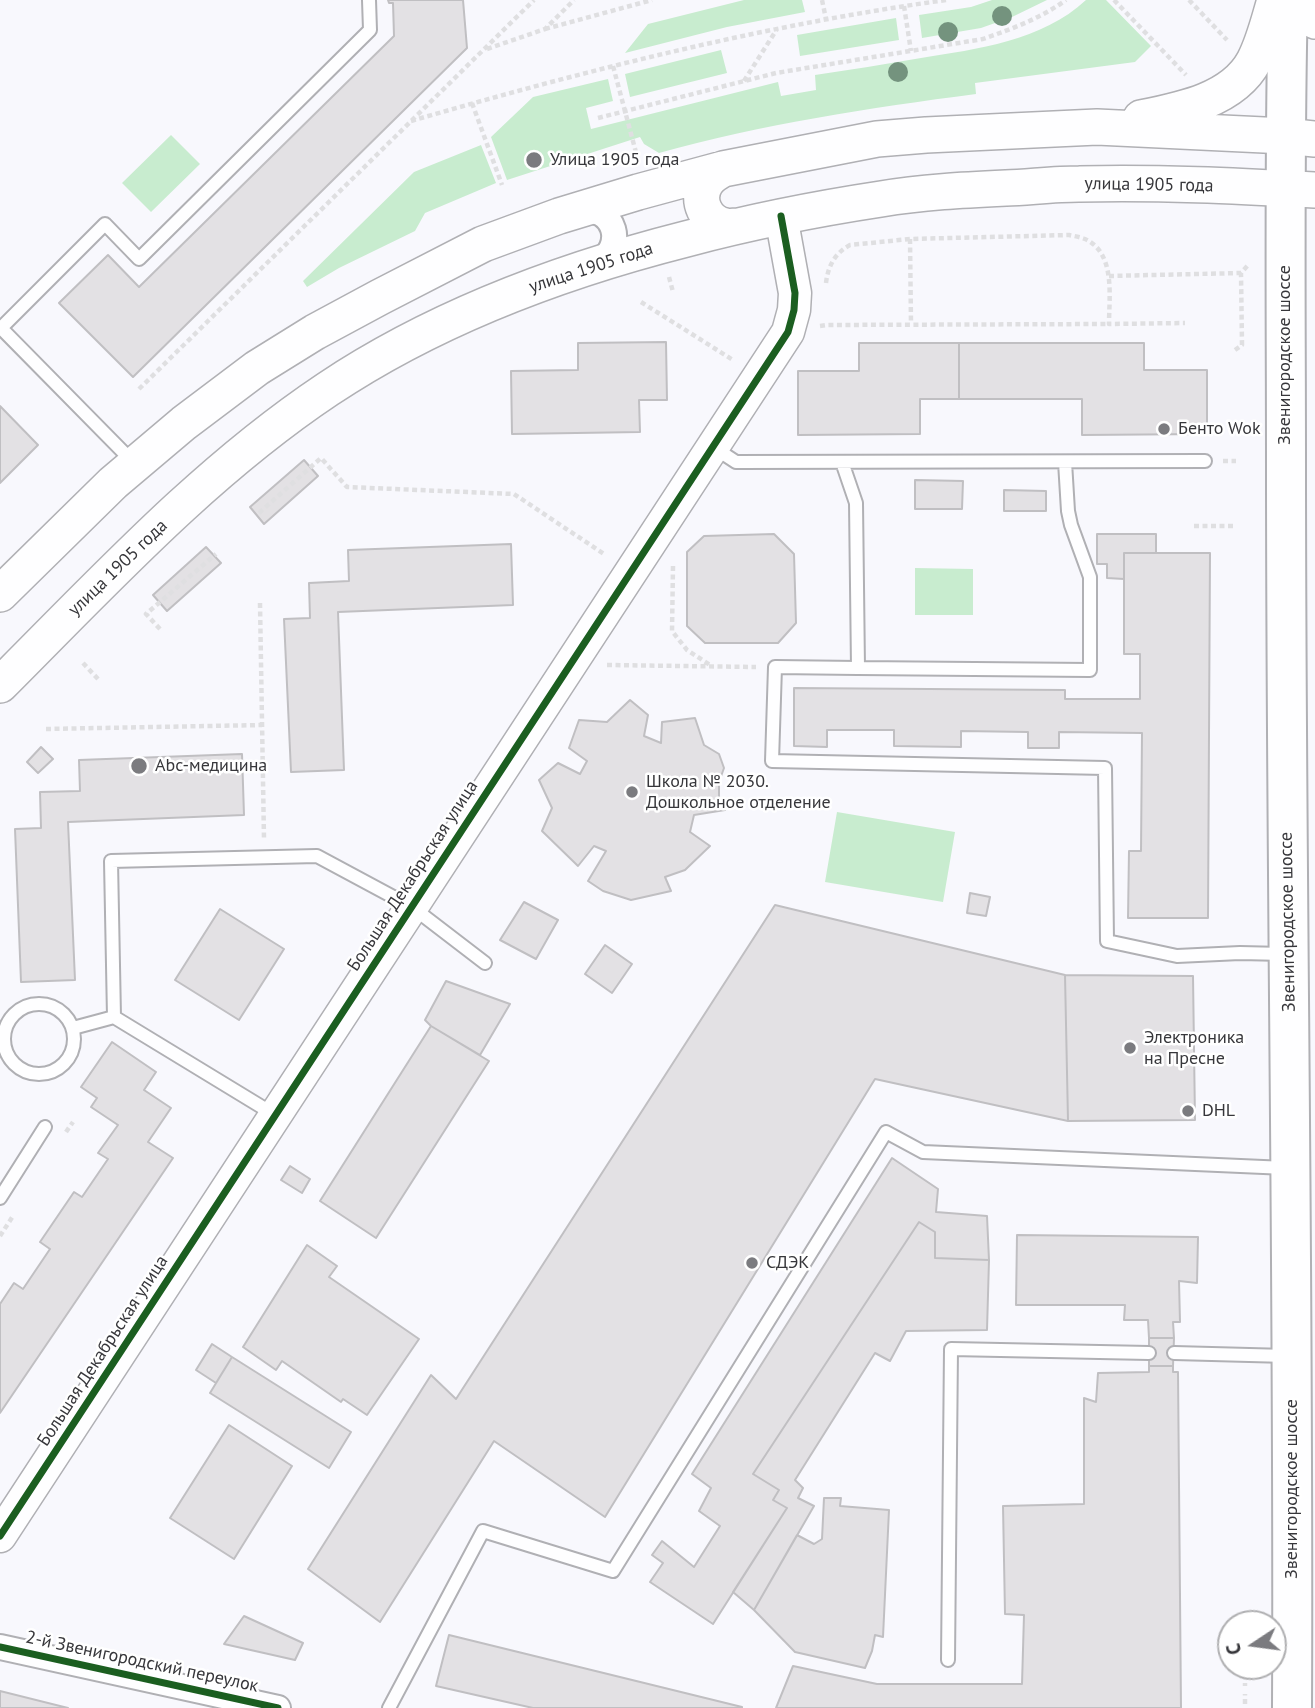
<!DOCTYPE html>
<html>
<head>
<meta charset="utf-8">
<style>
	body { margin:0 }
	#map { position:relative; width:1315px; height:1708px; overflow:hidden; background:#f8f8fd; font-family:"PT Sans",sans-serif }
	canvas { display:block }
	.north { position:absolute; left:1217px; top:1610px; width:70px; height:70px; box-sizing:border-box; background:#fff; border:2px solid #afafb1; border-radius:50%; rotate:257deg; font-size:19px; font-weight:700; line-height:28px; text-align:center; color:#37373b }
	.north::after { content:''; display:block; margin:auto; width:24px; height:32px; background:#7b7b7f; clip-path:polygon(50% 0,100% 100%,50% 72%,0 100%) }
</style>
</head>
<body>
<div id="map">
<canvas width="1315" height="1708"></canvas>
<div class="north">С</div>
</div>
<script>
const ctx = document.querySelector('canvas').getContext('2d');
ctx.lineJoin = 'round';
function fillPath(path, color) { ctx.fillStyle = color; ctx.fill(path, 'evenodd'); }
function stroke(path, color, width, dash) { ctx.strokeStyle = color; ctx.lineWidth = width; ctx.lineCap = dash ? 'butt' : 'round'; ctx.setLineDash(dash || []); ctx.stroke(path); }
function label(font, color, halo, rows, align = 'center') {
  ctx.font = font + ' "PT Sans",sans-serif'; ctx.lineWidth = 5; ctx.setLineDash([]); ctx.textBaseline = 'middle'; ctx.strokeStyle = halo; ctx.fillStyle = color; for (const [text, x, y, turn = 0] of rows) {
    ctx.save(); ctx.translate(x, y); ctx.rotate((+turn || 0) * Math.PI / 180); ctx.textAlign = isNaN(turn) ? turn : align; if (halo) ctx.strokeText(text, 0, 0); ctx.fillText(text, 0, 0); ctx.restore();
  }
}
fillPath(new Path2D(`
	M744,0h58l3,12 -78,15 -102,26 23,-29z
	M992,0h55l-35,17 -31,11 -59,10 -3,-23 52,-8z
	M1086,0h20l45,46 -16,16 -160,21 1,11c-107,14 -213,30 -317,59l-15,-9 -4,-7 -133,43 -16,-43 42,-40 75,-18 5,22 -27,7 5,21 187,-47 3,14 35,-6 -1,-15c35,-5 70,-11 106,-17 56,-9 121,-17 165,-58z
	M896,18l3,22 -99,16 -3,-21z
	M721,50l6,23 -97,24 -5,-23z
	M171,135l29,29 -49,48 -29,-29z
	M481,145l15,38 -71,30 -10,18 -76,37 -32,19 -4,-6 111,-109z
	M915,568l58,1v46h-58z
	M837,812l118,20 -12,70 -118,-20z`), '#c8eccf');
const building = new Path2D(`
	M388,0h75l4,48 -334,329 -74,-74 49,-48 31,32 255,-251 -1,-33h-4z
	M666,342l1,58h-28l1,32 -128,2 -1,-63 67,-1v-27z
	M859,343h100v56h-39v35l-122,1v-64h61z
	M959,343h185v27h63v64l-125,1v-36h-123z
	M0,406l38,39 -38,38z
	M304,460l14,16 -54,48 -14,-17z
	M915,480l48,1 -1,28h-47z
	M1004,490l42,1v20h-42z
	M774,534l20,20 2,69 -18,20h-73l-18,-17v-74l17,-16z
	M1097,534h59v19h-32v26l-17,-1v-14h-10z
	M511,544l2,61 -175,7 6,158 -53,2 -7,-153 26,-1 -1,-35 40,-2 -1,-31z
	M206,547l15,16 -54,48 -14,-16z
	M1124,553h86l-2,365h-80l1,-67h12l1,-118 -83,-1v16h-31v-16l-67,-1v16l-67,-1v-16h-67v17l-33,-1v-58l271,2v9h75v-45h-16z
	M630,700l18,15 -4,21 17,7 1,-21 33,-4 9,27 15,9 5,14 -5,14v21l6,7 -31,5 -4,17 20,14 -25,24 -20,7 6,14 -40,9 -28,-9 -15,-10 18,-30 -12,-5 -16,20 -36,-35 10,-23 -13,-28 19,-17 22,11 7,-13 -18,-13 10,-28 28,2z
	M41,747l12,12 -15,14 -11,-11z
	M242,754l2,61 -176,7 7,158 -54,2 -6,-153 26,-1 -1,-36 40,-1 -1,-31z
	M970,893l20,4 -4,19 -19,-3z
	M524,902l34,18 -22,39 -36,-19z
	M775,905l290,70 3,146 -193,-42 -270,438 -111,-76 -114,181 -72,-53 123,-194 25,24z
	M220,909l64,40 -45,71 -64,-40z
	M605,945l27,19 -20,29 -27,-19z
	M1065,975l128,1 2,144 -127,1z
	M446,981l64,23 -30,51 -49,-29 -6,-6z
	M431,1026l58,35 -113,177 -56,-37z
	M112,1042l44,30 -12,18 27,18 -23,34 25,16 -173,255v-109l14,-21 9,6 27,-40 -10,-7 34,-50 8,5 26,-38 -10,-6 20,-28 -27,-18 6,-9 -16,-11z
	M892,1158l46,31 -2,23 51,4 2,44 -54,-2v-26l-16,-10 -166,252 26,16 -6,10 14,8 -74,116 -63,-42 13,-19 -11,-8 10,-14 32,26 26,-41 -21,-15 12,-23 -19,-14z
	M290,1166l20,13 -8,14 -21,-13z
	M919,1222l16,10v26l54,2 -2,70 -81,1 -16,30 -15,-8 -80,127 8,8 -5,10 16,8 -60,104 -21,-18 54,-84 -14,-8 6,-10 -26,-16z
	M1017,1235l181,2 -1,46 -18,-2 1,41h-7l1,16h-25l-1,-18h-24l1,-15h-109z
	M307,1245l30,21 -8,11 90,62 -52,76 -24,-16 -2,3 -59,-41 -6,9 -33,-23z
	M1149,1338h25l-1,28h-24z
	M212,1344l20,13 -16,26 -20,-13z
	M232,1357l119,75 -22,36 -119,-75z
	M1149,1366h24v6h5l3,336h-405l17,-42 84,18h145l2,-69 -19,-1 -2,-108 81,-2v-106l12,4 2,-29 51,-1z
	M229,1425l63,41 -58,93 -64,-41z
	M824,1498h17l-1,8 49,4 -6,127 -8,-2 -3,16 -7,17 -70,-16 -41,-42 43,-75 17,9 8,-5z
	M244,1616l59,27 -8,17 -71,-16z
	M449,1635l293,72v1h-209l-97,-22z
	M0,1691l68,17h-68z`);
fillPath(building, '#e3e1e4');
stroke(building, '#c0bfc2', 2);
const service = new Path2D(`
	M713,447l23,15 469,-1
	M133,462l-132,-134 104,-104 34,35 231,-229 -1,-30
	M842,462l14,41 2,165 -83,-1 -3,94 333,7 2,173 70,15 63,-3 44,1
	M858,668l232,2v-93l-19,-52 -3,-14 -3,-49
	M4 1039a35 35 0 1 1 70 0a35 35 0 1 1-70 0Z
	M114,1017l-3,-156 206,-5 95,51 73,56
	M73,1028l41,-11 161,98
	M0,1198l45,-71
	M1174,1353l113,3
	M948,1660l3,-311 198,4
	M389,1708l94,-177 130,40 273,-439 37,20 363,16`);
const minor = new Path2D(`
	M580,210c36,-4 47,37 16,54
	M0,1647l278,61`);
const tertiary = new Path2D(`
	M0,1536l788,-1204 6,-22 1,-17 -14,-77`);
const secondary = new Path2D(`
	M1297,0l12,17 6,4
	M1141,118c40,-8 92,-18 113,-57 10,-19 15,-41 21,-61
	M723,169c-7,4 -13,7 -17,14 -11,17 0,40 20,43 4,1 8,0 11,0
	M0,594l113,-111 71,-60 73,-55 58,-36 65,-35 103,-53 76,-28 79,-24 85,-23 154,-30 49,-4 171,-8 188,9 30,3
	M0,685c104,-104 205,-214 328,-296 108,-72 232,-118 358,-150 64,-17 129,-30 195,-40 41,-7 83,-9 125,-11 24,-1 49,-4 73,-4 79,-2 158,2 236,6`);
const primary = new Path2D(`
	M1288,0c-4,155 -2,309 -2,463 0,415 8,830 6,1245`);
stroke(service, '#b0b0b4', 16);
stroke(minor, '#b0b0b4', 28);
stroke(tertiary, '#b0b0b4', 35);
stroke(secondary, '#b0b0b4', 38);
stroke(primary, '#b0b0b4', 42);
stroke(new Path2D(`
	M822,0l4,19
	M1114,0l72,75
	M1189,0l38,40
	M904,6l7,45
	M545,29l107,-29
	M487,49l58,-20 29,-29
	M613,66l25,94
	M744,81l33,-52
	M472,103l30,82
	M598,118l178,-45 207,-34c31,-11 56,-20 83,-39
	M411,121c176,-51 354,-96 535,-121
	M910,239l1,85
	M1109,276l132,-3
	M669,277l4,15
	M826,283c2,-17 9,-30 24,-38l60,-6 159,-4c5,1 11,2 16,4 31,14 24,58 24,85l76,-1
	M641,302l92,58
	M820,326l7,-1 282,-1
	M1235,350l7,-5 -1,-72 7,-8
	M139,389l395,-389
	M1223,461h13
	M259,513l62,-55 26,29 167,7 90,60
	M1194,526h42
	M673,566l-1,65 15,19 23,15
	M260,603l4,236
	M160,629l-14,-15 70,-60
	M83,663l15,16
	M607,665l149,2
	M46,729l216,-4
	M66,1132l7,-10
	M0,1236l13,-20
	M1245,1666v20
	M1245,1704v-10`), '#dfdfe1', 4.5, [5, 3.5]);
stroke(service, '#fefeff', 12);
stroke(minor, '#fefeff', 24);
stroke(tertiary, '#fefeff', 32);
stroke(secondary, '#fefeff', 35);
stroke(primary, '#fefeff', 38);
stroke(new Path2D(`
	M0,1536l788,-1204 6,-22 1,-17 -14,-77
	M0,1647l278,61`), '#1b5e20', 7);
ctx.fillStyle = '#74937e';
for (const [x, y] of [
	[1002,16],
	[948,32],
	[898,72]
]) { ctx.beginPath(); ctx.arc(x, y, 10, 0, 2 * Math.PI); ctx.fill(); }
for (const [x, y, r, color] of [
	[534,160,9,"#7b7b7f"],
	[1164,429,7,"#7b7b7f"],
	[139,766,9,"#7b7b7f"],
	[632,792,7,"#7b7b7f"],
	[1130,1048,7,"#7b7b7f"],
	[1188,1111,7,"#7b7b7f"],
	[752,1263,7,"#7b7b7f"]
]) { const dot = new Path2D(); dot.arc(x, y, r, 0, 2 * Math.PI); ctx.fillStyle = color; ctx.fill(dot); stroke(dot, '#fff', 2.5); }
label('18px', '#37373b', '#fff', [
	["Улица 1905 года",550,160],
	["Бенто Wok",1178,429],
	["Abc-медицина",155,766],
	["Школа № 2030.",646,782],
	["Дошкольное отделение",646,803],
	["Электроника",1144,1038],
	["на Пресне",1144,1059],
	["DHL",1202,1111],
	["СДЭК",766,1263]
], 'left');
label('18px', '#37373b', '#fff', [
	["улица 1905 года",1149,185,1],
	["улица 1905 года",591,268,-18],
	["Звенигородское шоссе",1285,355,-90],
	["улица 1905 года",118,568,-44],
	["Большая Декабрьская улица",413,876,-57],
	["Звенигородское шоссе",1288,922,-91],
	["Большая Декабрьская улица",103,1351,-57],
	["Звенигородское шоссе",1292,1489,-90],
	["2-й Звенигородский переулок",142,1662,12]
]);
</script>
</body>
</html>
